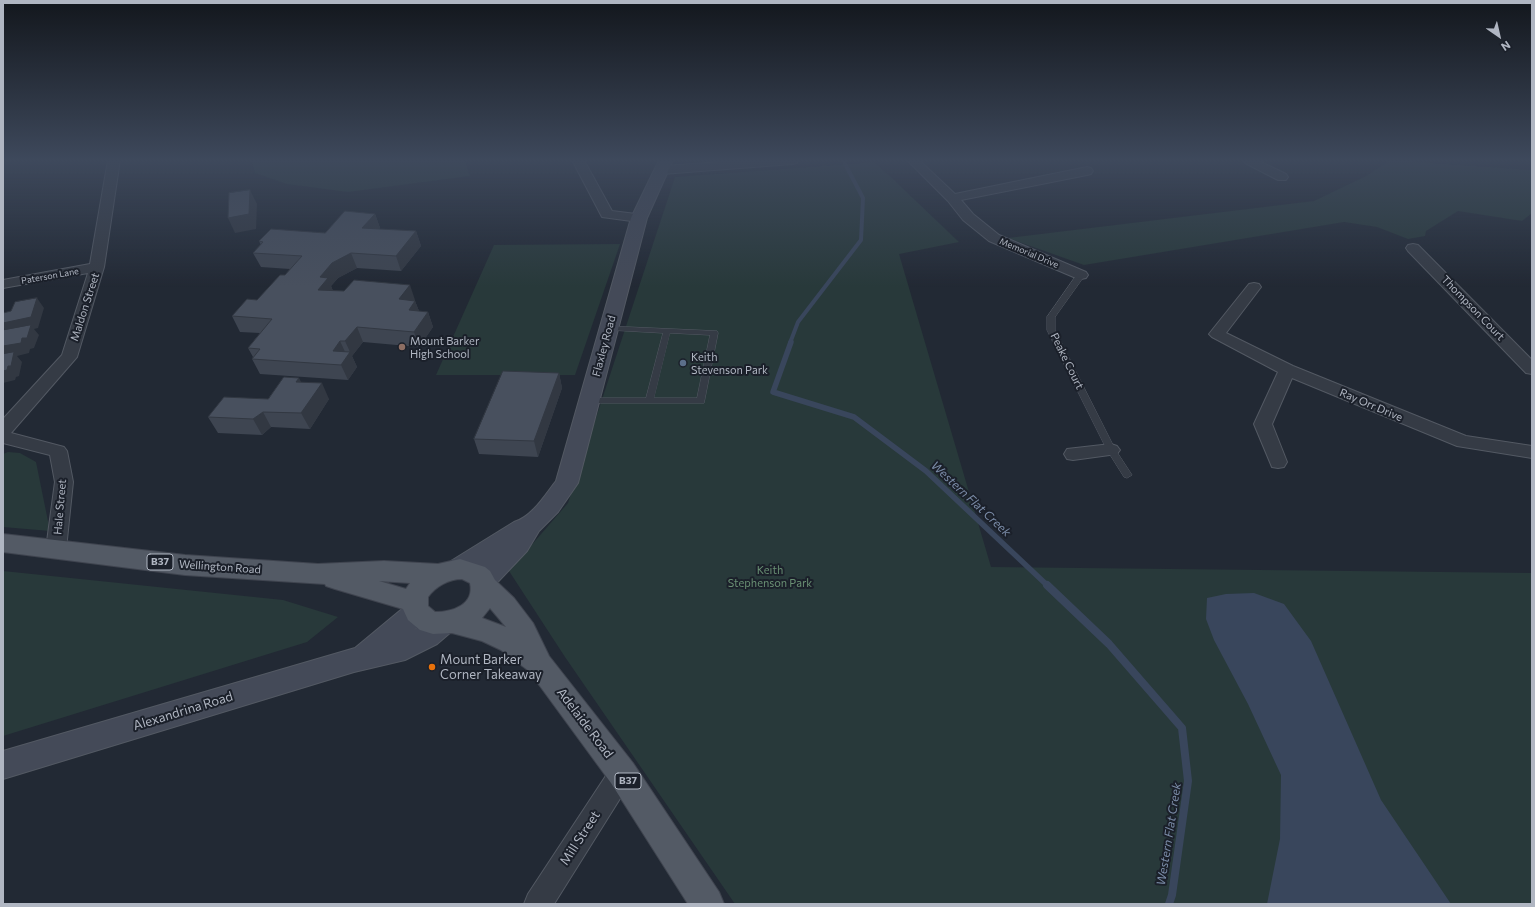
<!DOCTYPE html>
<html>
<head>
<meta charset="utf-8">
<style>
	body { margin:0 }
	#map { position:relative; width:1535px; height:907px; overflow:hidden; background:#222934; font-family:Commissioner,sans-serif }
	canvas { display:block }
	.frame { position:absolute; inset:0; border:4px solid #b0b6c2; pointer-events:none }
	.north { position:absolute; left:1479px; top:16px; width:40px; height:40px; -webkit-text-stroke:3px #1b202a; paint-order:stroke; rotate:146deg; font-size:11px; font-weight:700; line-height:16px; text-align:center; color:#b0b6c2 }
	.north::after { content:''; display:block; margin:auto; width:14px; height:18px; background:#b0b6c2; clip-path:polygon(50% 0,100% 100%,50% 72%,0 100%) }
</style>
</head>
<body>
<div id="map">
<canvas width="1535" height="907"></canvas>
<div class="frame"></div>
<div class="north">N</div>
</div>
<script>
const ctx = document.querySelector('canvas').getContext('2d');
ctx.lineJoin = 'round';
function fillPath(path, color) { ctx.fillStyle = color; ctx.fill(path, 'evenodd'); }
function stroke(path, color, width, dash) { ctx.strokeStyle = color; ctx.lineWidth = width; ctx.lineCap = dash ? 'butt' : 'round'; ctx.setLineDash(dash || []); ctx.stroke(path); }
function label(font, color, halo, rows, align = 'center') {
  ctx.font = font + ' Commissioner,sans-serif'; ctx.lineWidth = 4; ctx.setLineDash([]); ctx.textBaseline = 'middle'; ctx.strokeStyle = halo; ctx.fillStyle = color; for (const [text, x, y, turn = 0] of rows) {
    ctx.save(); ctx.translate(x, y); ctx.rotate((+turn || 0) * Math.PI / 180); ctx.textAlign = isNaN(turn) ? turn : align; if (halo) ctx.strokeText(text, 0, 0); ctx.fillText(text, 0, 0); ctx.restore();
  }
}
fillPath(new Path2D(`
	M251,160h214l5,16 -122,16 -61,-8 -32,-11z
	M1390,160l142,10v43l-10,8 -64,-10 -32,20 -1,5 -17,3 -31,-12 -33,-5 -260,43 -76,-27 306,-37 52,-25z
	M875,162l84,80 -60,12 92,313 541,6v331h-797l-170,-247 -56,-86 59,-68 107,-326z
	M620,244l-45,131h-139l58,-130z
	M8,452l12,1 16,9 14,69 -47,-4v-73z
	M3,571l280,29 55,17 -31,25 -304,94z`), '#28393a');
fillPath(new Path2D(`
	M1254,593l30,11 27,37 70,159 70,104h-184l13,-65 1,-64 -33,-71 -34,-64 -8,-21 1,-21 19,-4z`), '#39465c');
stroke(new Path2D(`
	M790,343l8,-21 63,-82 2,-42 -20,-38`), '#39465c', 4);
stroke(new Path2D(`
	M791,342l-18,50 81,25 72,54 122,115`), '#39465c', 5.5);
stroke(new Path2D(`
	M1047,585l62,59 73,84 6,53 -16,114 -3,9`), '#39465c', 8);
const lane = new Path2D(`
	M1078,273h3l4,2 -30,42v13l60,119 17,26 -5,3 -3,-1 -17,-27 -60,-120v-13z
	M606,326l111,5 1,2 -14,70h-118l-1,-2 4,-3h57l17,-65 -54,-3h-3l-1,-2zM670,333l40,2 -13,63h-43z`);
const street = new Path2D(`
	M108,160h12l-16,107 -27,90 -66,76 53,14 3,4 6,31 -7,67 -3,6 -7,2 -7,-2 -3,-6 9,-67 -5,-27 -47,-12v-24l59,-64 26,-82 -85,15v-8l87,-16z
	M572,160h12l28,51 32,4 2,3 -2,3 -5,1 -37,-5z
	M751,160h48l-2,3 -4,1 -131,10 -4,-1 -2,-3 2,-3 4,-1z
	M907,160h12l36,34 132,-27 4,1 2,3 -2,3 -4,1 -126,25 12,14 26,21 87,37 2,3 -2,3 -5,1 -5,-1 -87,-37 -26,-21 -15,-19z
	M1243,160h14l29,14 2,3 -2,3h-8l-33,-17z
	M1413,244l5,1 114,115v14l-6,-1 -118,-122 -2,-3 2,-3z
	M1254,283l5,1 2,3 -35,46 67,33 173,70 66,10v12l-75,-12 -165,-68 -20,46 15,38 -3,5 -6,1 -6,-1 -18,-43 24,-52 -66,-35 -3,-3 40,-50z
	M1111,444l6,2 3,4 -3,4 -44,6 -6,-1 -3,-5 3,-5z
	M622,761l9,4 3,8 -3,8 -77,123h-30l4,-10 85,-129z`);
const secondary = new Path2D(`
	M659,160h14l-26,58 -69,265 -20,29 -19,19 -12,20 -35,37 -9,3 -9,-3 -4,-7 4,-7 6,-6c-11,7 -16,11 -29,7l-3,-7 3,-7 63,-39c18,-5 31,-27 42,-41l75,-263z
	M417,601l9,3 4,8 -4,8 -12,10c16,-8 17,-21 37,-14l4,8 -4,8 -14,12 -32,16 -51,12 -351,107v-28l352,-103 53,-44z`);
const primary = new Path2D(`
	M3,534l182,21 133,9 66,-3 54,3 22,-5 25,8 5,4 5,9 19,18 19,25 16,33 84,107 86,129 5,12h-36l-77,-121 -82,-112 -28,-21 -19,-9 -30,-8 -19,1 -13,-4 -12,-10 -5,-11 -68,-20 -9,-3 -1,-2 -140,-9 -182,-23zM462,579l8,4c5,22 -18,29 -35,29l-7,-6v-9c8,-11 21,-18 34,-18zM379,581l31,2 -4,6zM490,608l16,19 -24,-9z`);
stroke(lane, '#535963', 1);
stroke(street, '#535963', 2);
stroke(secondary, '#535963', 2);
stroke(primary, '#3f444f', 2);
fillPath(lane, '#353b45');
fillPath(street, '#353b45');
fillPath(secondary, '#444a58');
fillPath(primary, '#535a65');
fillPath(new Path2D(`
	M375,214l5,14 -1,1 37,2 5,15 -20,25 -44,-3 -19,10 -7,8 2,5 82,9v1l4,10 9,1 5,15 -14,20 -56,-5 -11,14 5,11 -9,13 -88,-6 -8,-15 1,-2 -5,-9 12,-15 -20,-1 -8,-16 25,-16 28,-25 5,-6 -29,-2 -8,-14 8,-8 -2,-4 66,-8z
	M559,373l3,15 -24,69 -59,-3 -5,-15z
	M301,382l28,17 -19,30 -39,-2 -9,8 -44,-2 -10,-16 60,-18z`), '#3e4551');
fillPath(new Path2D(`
	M250,190l7,14 -1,25 -21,4 -7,-15z
	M375,214l5,14 -12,14 -6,-14z
	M416,231l5,15 -20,25 -5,-15z
	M351,253l6,15 -19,10 -7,8 3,7 -16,-3 2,-13 12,-14z
	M410,285l5,15 -10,15 -6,-16z
	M37,298l7,10 -6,20 -4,1 5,6 -5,13 -4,1 -1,4 -12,3 5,6 -3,14 -3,1 -1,3 -12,3v-37l5,-12 -5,-7v-4z
	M415,301l6,15 -12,-6z
	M428,312l5,15 -14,20 -5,-15z
	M357,327l6,15 -11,14 5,11 -9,13 -7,-15 9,-13 -5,-11z
	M340,341l7,15 -14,-5z
	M559,373l3,15 -24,69 -4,-16z
	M299,378l8,15 -11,-11z
	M322,383l7,16 -19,30 -9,-16z
	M263,412l8,15 -9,8 -9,-16z`), '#323842');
const building = new Path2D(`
	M250,190l-1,24 -21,4 1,-25z
	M345,211l30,3 -13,14 54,3 -20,25 -45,-3 -19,10 -12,14 8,1 -10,12 26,1 10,-11 56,5 -11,14 16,2 -6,9 19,2 -14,20 -57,-5 -12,14h-5l-7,10 17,1 -9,13 -89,-6 8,-10 -12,-1 24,-29 -40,-3 15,-17 10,1 23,-25h5l17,-19 -49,-3 10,-11 -4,-1 12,-12 54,4z
	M37,298l-6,19 -28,6v-10l8,-2 4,-9z
	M31,325l-4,13h-5l-1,5 -18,3v-15l1,-1z
	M14,352l-3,14h-3l-1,4 -4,1v-17z
	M503,371l56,2 -25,68 -60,-2z
	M284,377l15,1 -3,4 26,1 -21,30 -38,-1 -10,7 -45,-2 16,-20 44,2z`);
fillPath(building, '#48505e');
stroke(building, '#323842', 1);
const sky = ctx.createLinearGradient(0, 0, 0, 287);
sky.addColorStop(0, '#13171d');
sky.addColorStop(0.56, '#3e495c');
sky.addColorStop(1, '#3e495c00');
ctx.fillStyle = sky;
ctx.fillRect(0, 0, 1535, 287);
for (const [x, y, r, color] of [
	[402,347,4,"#8d6e63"],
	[683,363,4,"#5c6f8a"],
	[432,667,4,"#e8710a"]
]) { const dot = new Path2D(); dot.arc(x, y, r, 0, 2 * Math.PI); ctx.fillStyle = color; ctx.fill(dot); stroke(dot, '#1b202a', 1.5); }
label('9px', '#b0b6c2', '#1b202a', [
	["Memorial Drive",1029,253,23],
	["Paterson Lane",50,276,-10]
]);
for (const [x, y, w] of [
	[160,562,26],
	[628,781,26]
]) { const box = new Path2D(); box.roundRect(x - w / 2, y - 8, w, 16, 3); ctx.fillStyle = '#1b202a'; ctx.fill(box); stroke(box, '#b0b6c2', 1); }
label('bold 10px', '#b0b6c2', null, [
	["B37",160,562],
	["B37",628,781]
]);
label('11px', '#b0b6c2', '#1b202a', [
	["Maldon Street",85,307,-72],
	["Thompson Court",1473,308,46],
	["Flaxley Road",604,346,-75],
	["Peake Court",1067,361,64],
	["Ray Orr Drive",1371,405,23],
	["Hale Street",60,507,-85],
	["Wellington Road",220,567,4]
]);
label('11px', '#b0b6c2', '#1b202a', [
	["Mount Barker",410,341],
	["High School",410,354],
	["Keith",691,357],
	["Stevenson Park",691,370]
], 'left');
label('11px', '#6a9074', '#1b202a', [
	["Keith",770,570],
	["Stephenson Park",770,583]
]);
label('italic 12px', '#7b8ca8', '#1b202a', [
	["Western Flat Creek",971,499,43],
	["Western Flat Creek",1169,834,-81]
]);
label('13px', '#b0b6c2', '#1b202a', [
	["Mount Barker",440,660],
	["Corner Takeaway",440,675]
], 'left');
label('13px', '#b0b6c2', '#1b202a', [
	["Alexandrina Road",183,711,-17],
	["Adelaide Road",585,723,53],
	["Mill Street",580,838,-57]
]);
</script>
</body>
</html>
